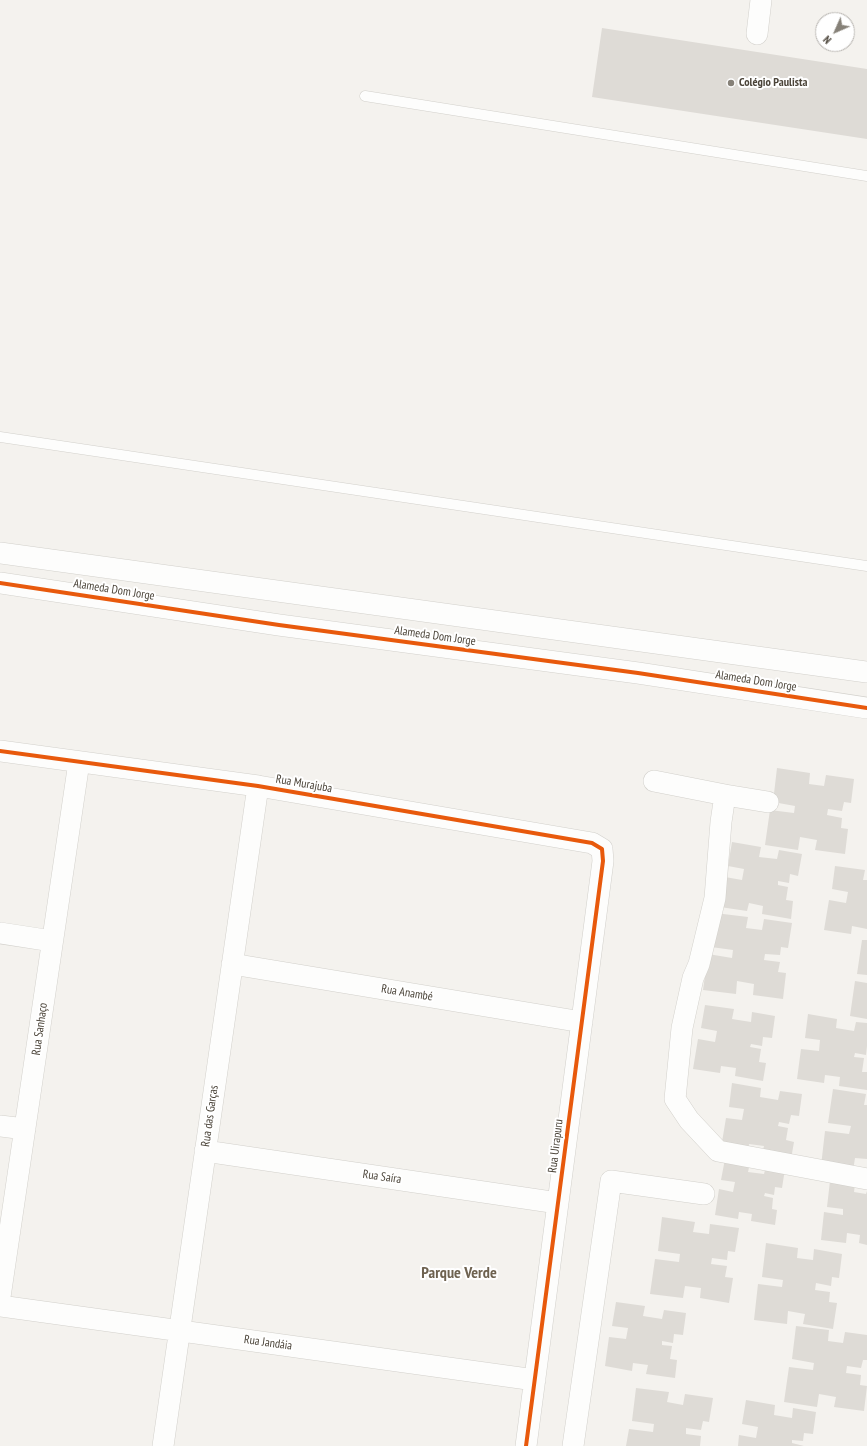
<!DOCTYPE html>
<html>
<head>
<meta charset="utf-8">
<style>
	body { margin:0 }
	#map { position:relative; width:867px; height:1446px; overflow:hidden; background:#f4f2ee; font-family:"PT Sans Narrow",sans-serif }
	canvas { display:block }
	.north { position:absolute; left:815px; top:12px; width:40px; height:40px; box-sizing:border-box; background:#fff; border:1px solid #b7b4b0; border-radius:50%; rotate:225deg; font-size:11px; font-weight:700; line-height:16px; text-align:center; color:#4b4439 }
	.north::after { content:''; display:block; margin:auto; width:14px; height:18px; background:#868178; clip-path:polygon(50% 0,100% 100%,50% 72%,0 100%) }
</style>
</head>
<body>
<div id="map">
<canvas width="867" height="1446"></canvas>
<div class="north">N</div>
</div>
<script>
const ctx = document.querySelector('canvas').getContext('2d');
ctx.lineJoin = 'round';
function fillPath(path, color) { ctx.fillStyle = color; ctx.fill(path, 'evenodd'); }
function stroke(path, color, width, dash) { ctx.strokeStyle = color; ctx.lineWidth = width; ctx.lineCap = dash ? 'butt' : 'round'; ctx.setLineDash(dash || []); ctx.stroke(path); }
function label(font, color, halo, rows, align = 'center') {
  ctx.font = font + ' "PT Sans Narrow",sans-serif'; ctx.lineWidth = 4; ctx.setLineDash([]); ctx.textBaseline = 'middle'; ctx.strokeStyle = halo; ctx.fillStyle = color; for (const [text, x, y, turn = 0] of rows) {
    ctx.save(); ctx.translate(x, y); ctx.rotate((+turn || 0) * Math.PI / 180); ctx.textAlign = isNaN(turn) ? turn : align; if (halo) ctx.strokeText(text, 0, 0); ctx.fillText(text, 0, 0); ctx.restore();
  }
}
fillPath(new Path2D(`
	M602,28l265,41v70l-275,-42z
	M777,768l33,5 -1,11 15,2 2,-11 28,4 -3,24 -7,-1 -2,9 -14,-2 -1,6 15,3 -1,10 7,1 -3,25 -30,-4 2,-10 -17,-3 -2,13 -33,-5 5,-35 24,3 1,-7 -22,-4z
	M732,842l29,5 -2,10 18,2 2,-9 23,4 -4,22 -8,-2 -1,9 -11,-2v4l10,2 -2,13 7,1 -2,18 -29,-5 1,-8 -14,-3 -2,8 -27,-4 5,-30 17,3 2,-11 -16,-3z
	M835,866l30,4 -2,10h4v49l-15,-3 -1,8 -27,-4 5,-30 17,3 2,-11 -16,-3z
	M715,913l33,4 -2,11 16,2 2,-11 28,4 -4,25 -7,-1 -1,8 -15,-1 -1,6 16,2 -2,10 8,1 -3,26 -30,-4 1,-11 -17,-3 -1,13 -33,-4 5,-36 24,4 1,-8 -22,-3z
	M862,940h5v35l-10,-1z
	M855,981l12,2v36l-17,-3z
	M705,1005l29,4 -2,10 19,3 1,-10 23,4 -3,22 -9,-1 -1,9 -11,-2 -1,3 11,2 -2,13 7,1 -3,18 -28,-5 1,-8 -15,-2 -1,7 -27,-4 5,-30 17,3 2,-11 -16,-3z
	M808,1014l29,5 -1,9 18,3 2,-9 11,1v23l-1,9 -11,-2 -1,4 10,1 -2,14h5v18l-28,-4 1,-9 -15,-2 -1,8 -27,-4 4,-30 18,2 1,-11 -15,-2z
	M732,1083l29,5 -1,9 18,3 2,-9 22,3 -3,22 -8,-1 -2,9 -10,-2 -1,4 10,2 -2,12 8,2 -3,17 -29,-4 2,-9 -15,-2 -1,8 -27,-4 5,-30 16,2 2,-11 -15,-2z
	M833,1089l33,5 -2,11h3v54l-12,-1 -2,13 -32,-5 4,-35 24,3 2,-8 -23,-3z
	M725,1159l25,4 -2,9 16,2 2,-8 19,3 -3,19 -7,-1 -1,8 -9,-2 -1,3 9,2 -1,11 5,1 -2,15 -24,-4 1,-7 -13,-2 -1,7 -23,-4 4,-26 14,3 2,-10 -14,-2z
	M830,1181l25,3 -1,8 12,2 1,-3v54l-8,-2 1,-8 -13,-2 -1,10 -25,-3 3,-28 19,3v-6l-16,-2z
	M662,1217l33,5 -2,10 16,2 1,-10 29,4 -4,24 -7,-1 -1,9 -15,-2 -1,6 16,2 -2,11 8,1 -4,25 -29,-5 1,-10 -16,-2 -2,12 -33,-4 5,-35 24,3 1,-8 -22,-3z
	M766,1243l32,5 -1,10 16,2 1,-11 28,5 -3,24 -7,-1 -1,9 -15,-3 -1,7 15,2 -1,10 8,1 -4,26 -30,-5 2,-10 -17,-3 -1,13 -33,-4 4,-36 24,3 1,-7 -21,-3z
	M616,1302l29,4 -2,10 19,3 2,-9 22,3 -3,22 -9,-1 -1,9 -11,-2v4l10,1 -2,13 7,1 -2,18 -29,-4 2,-9 -15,-2 -1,8 -27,-5 4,-29 17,2 2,-11 -16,-2z
	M796,1326l33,4 -1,11 15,2 2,-11 22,3v25h-4l-2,8 -14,-2 -1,7 15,2 -1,10 7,1 -3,25 -30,-4 2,-10 -17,-3 -2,13 -33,-5 5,-35 24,3 1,-7 -22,-4z
	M636,1388l33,4 -2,10 16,3 2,-11 28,4 -4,24 -6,-1 -2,9 -15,-2v6l15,2 -1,10h-74l3,-17 24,3 1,-8 -22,-3z
	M746,1400l29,5 -1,10 18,3 1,-10 23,4 -3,22 -9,-1 -1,8 -11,-1v3l12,3h-66l1,-11 17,3 2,-11 -16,-3z`), '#dedbd6');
const service = new Path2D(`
	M365,96l502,80
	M0,437l867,129`);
const minor = new Path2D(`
	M757,34l4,-34
	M0,553l867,119
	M0,583l279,42 359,48 229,35
	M0,751l258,35 334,57 10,6 1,12 -77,585
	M654,781l71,14 -4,27 -6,76 -16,66 -6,14 -11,50 -7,71 14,21 29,31 149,28
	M725,795l43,7
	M0,933l52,8
	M232,964l350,58
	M0,1126l25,3
	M205,1151l353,52
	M0,1297l79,-535
	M0,1306l535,74
	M163,1446l95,-660
	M573,1446l38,-265 93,13`);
stroke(service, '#d2d0cb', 11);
stroke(minor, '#d2d0cb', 22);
stroke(service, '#fdfdfc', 10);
stroke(minor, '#fdfdfc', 21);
stroke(new Path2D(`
	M0,583l279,42 359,48 229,35
	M0,751l258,35 334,57 10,6 1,12 -77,585`), '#e8590c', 4);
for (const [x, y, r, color] of [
	[731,83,4,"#868178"]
]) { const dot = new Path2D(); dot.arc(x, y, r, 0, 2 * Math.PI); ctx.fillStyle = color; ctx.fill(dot); stroke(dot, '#fff', 1.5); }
label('bold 12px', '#4b4439', '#fff', [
	["Colégio Paulista",739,83]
], 'left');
label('12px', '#4b4439', '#fff', [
	["Alameda Dom Jorge",114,590,9],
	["Alameda Dom Jorge",435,636,8],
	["Alameda Dom Jorge",756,681,9],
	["Rua Murajuba",304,784,10],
	["Rua Anambé",407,993,9],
	["Rua Sanhaço",40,1029,-82],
	["Rua das Garças",210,1116,-82],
	["Rua Uirapuru",556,1146,-83],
	["Rua Saíra",382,1177,8],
	["Rua Jandáia",268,1343,8]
]);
label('bold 16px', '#6e6250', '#fff', [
	["Parque Verde",459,1273]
]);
</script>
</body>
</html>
